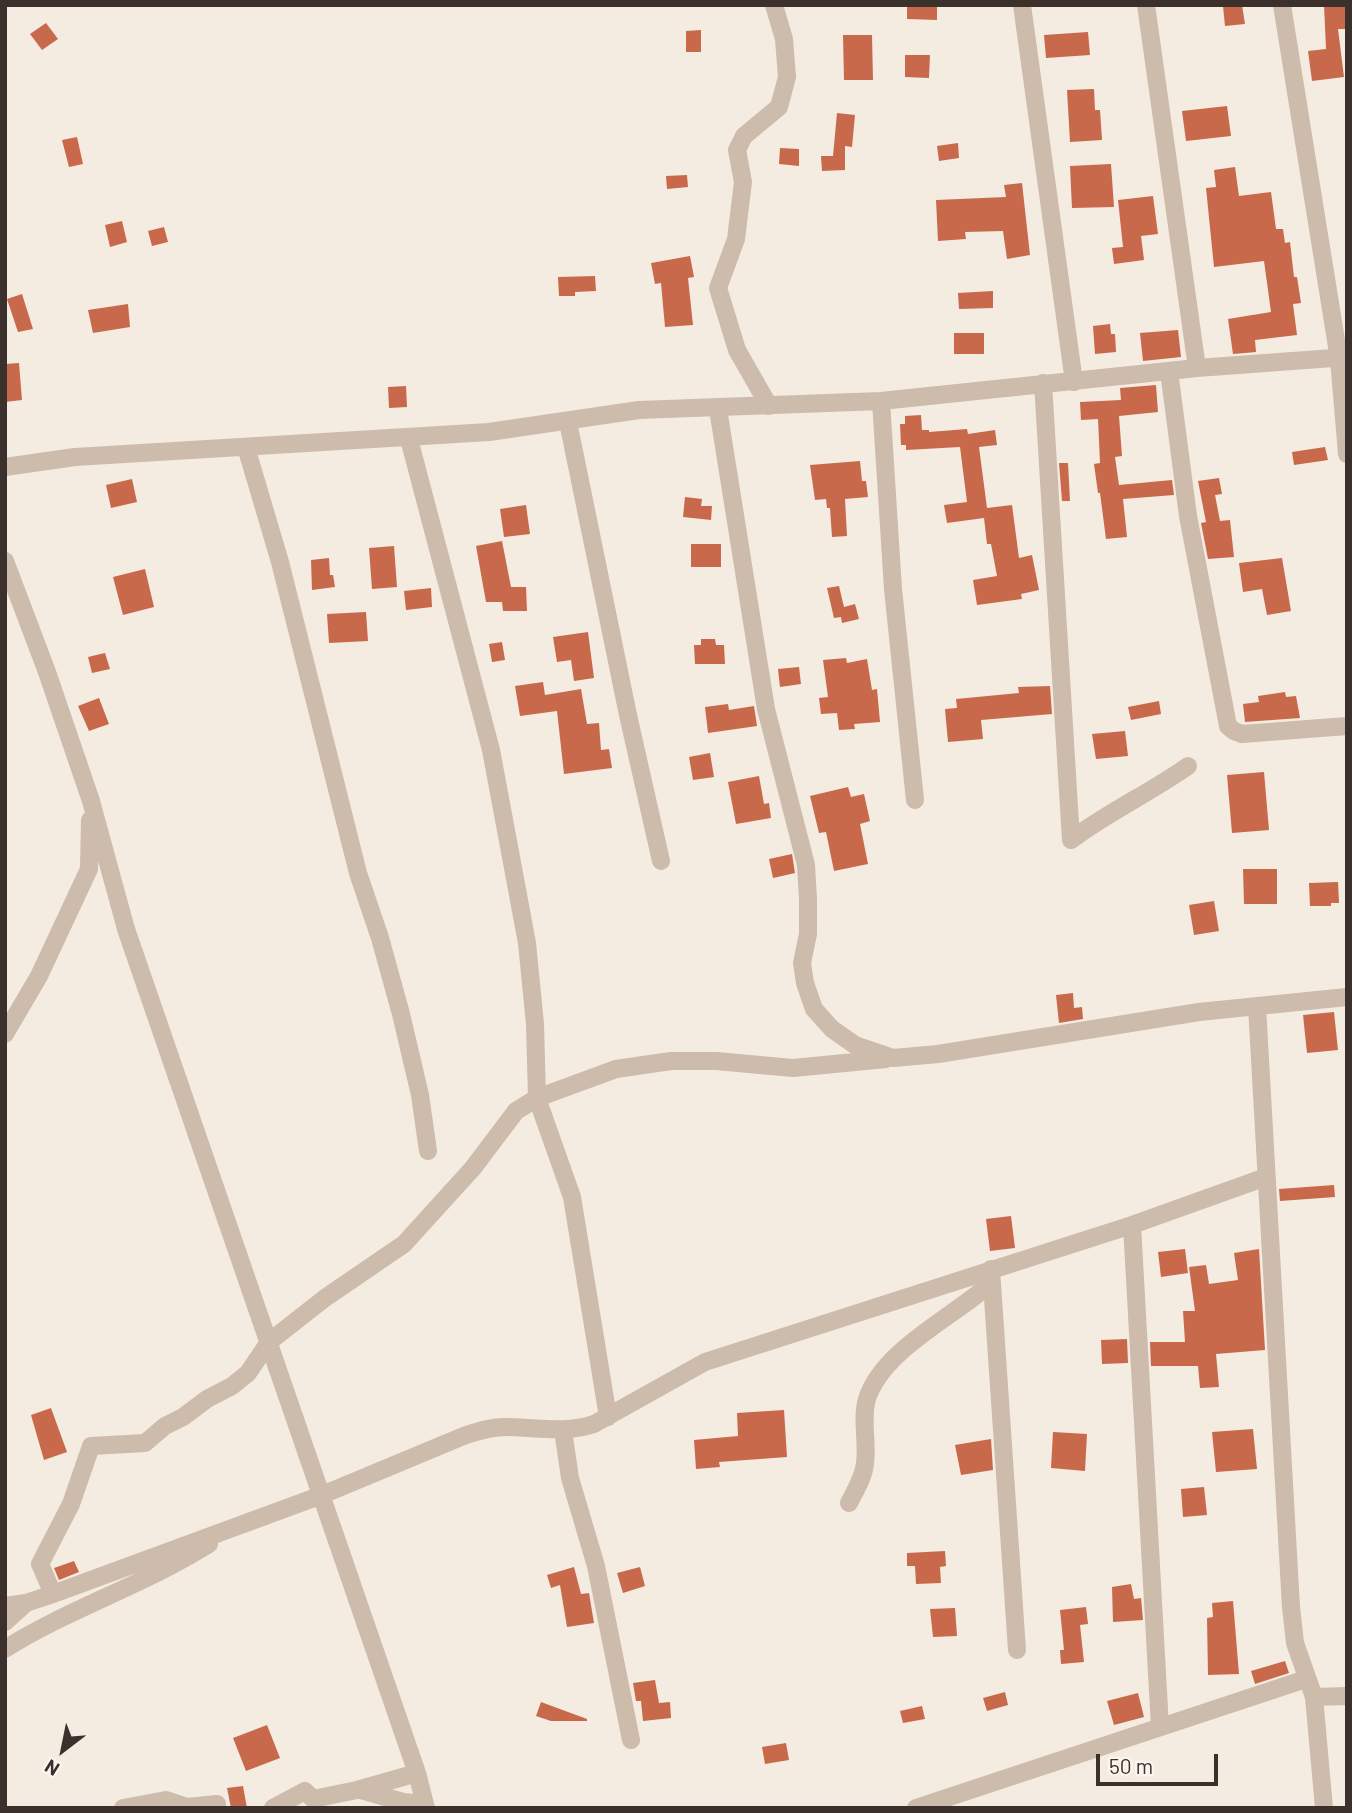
<!DOCTYPE html>
<html>
<head>
<meta charset="utf-8">
<style>
	body { margin:0 }
	#map { position:relative; width:1352px; height:1813px; overflow:hidden; background:#f4ebe1; font-family:Barlow,sans-serif }
	canvas { display:block }
	.frame { position:absolute; inset:0; border:7px solid #3b302b; pointer-events:none }
	.north { position:absolute; left:28px; top:1715px; width:70px; height:70px; -webkit-text-stroke:5px #fbf5ee; paint-order:stroke; rotate:212deg; font-size:19px; font-weight:700; line-height:28px; text-align:center; color:#3b302b }
	.north::after { content:''; display:block; margin:auto; width:24px; height:32px; background:#3b302b; clip-path:polygon(50% 0,100% 100%,50% 72%,0 100%) }
	.scale { position:absolute; left:1096px; top:1754px; width:122px; height:32px; box-sizing:border-box; border:4px solid #3b302b; border-top:0; padding-left:9px; font-size:21px; line-height:24px; white-space:nowrap; color:#3b302b; -webkit-text-stroke:5px #fbf5ee; paint-order:stroke }
</style>
</head>
<body>
<div id="map">
<canvas width="1352" height="1813"></canvas>
<div class="frame"></div>
<div class="north">N</div>
<div class="scale">50 m</div>
</div>
<script>
const ctx = document.querySelector('canvas').getContext('2d');
ctx.lineJoin = 'round';
function fillPath(path, color) { ctx.fillStyle = color; ctx.fill(path, 'evenodd'); }
function stroke(path, color, width, dash) { ctx.strokeStyle = color; ctx.lineWidth = width; ctx.lineCap = dash ? 'butt' : 'round'; ctx.setLineDash(dash || []); ctx.stroke(path); }
fillPath(new Path2D(`
	M907,5h30v15l-30,-1z
	M1232,5h10l3,19 -20,2 -2,-20z
	M1324,5h23v24h-9l6,48 -32,4 -4,-30 18,-2z
	M46,23l12,16 -16,11 -12,-16z
	M701,30v22h-15v-21z
	M1088,32l2,23 -44,3 -2,-23z
	M843,35h29l1,45h-29z
	M905,55h25l-1,23 -24,-1z
	M1094,89l1,21h5l2,30 -32,2 -3,-52z
	M1227,106l4,30 -45,5 -4,-30z
	M837,113l18,2 -3,32 -7,-1v24l-23,1 -1,-15h12z
	M77,137l6,27 -14,3 -7,-27z
	M958,143l1,15 -20,3 -2,-15z
	M780,148l19,1v17l-20,-2z
	M1111,164l3,43 -42,1 -2,-42z
	M1235,167l4,29 32,-4 5,37h7l2,14 5,-1 4,35h3l4,26 -8,1 4,31 -42,5 1,12 -23,2 -5,-35 43,-7 -7,-51 -50,6 -8,-79 10,-1 -2,-17z
	M687,175l1,12 -21,2 -1,-13z
	M1022,183l8,72 -23,4 -4,-28 -38,1 1,7 -28,2 -2,-41 70,-3 -2,-12z
	M1153,196l5,38 -17,2 3,24 -30,4 -2,-16 11,-1 -5,-47z
	M122,221l5,21 -17,5 -5,-22z
	M164,227l4,15 -16,4 -4,-15z
	M690,256l4,21 -6,1 5,47 -28,2 -4,-44 -6,1 -4,-21z
	M595,276l1,15 -21,1v4h-16l-1,-19z
	M993,291v17l-34,1 -1,-16z
	M22,294l11,35 -15,3 -11,-33z
	M128,304l2,23 -37,6 -5,-23z
	M1110,324l1,10h4l1,18 -21,2 -2,-28z
	M1178,330l3,27 -38,4 -3,-28z
	M954,333h30v21h-30z
	M19,363l3,37 -17,2v-38z
	M1156,385l2,27 -39,4 3,40 -7,1 4,28 53,-5 2,15 -51,4 4,38 -21,2 -6,-46h-2l-4,-29 6,-1 -2,-44 -17,1 -1,-18 41,-2 -1,-12z
	M406,386l1,21 -18,1 -1,-21z
	M921,415l1,15h7v2l38,-3 1,5 27,-4 2,15 -18,2 8,61 25,-3 7,53 13,-3 7,35 -18,4 1,5 -45,6 -4,-25 24,-4 -6,-32h-4l-3,-26 -37,5 -3,-18 23,-3 -7,-55 -54,3v-5h-5l-1,-21h5v-8z
	M1325,447l3,13 -34,5 -2,-13z
	M860,461l2,20h4l2,16 -23,2 2,37 -15,1 -2,-29h-3l-1,-9 -11,1 -5,-35z
	M1059,463h9l2,38h-8z
	M1219,478l3,16 -7,1 5,26 10,-1 4,37 -26,2 -7,-36 5,-1 -8,-41z
	M132,479l5,23 -26,6 -5,-23z
	M685,497l17,2 -1,7h11l-1,14 -28,-3z
	M526,505l4,29 -26,3 -4,-28z
	M502,541l9,46h15l1,24h-24l-1,-9h-16l-10,-56z
	M691,544h30v23h-30z
	M394,546l3,41 -25,2 -3,-41z
	M329,558l1,17h3l2,12 -23,3 -1,-30z
	M1282,558l9,53 -24,4 -5,-26 -19,3 -4,-29z
	M145,569l9,38 -31,8 -10,-38z
	M839,586l5,21 11,-3 4,15 -17,4 -1,-6 -7,1 -7,-30z
	M431,588l1,19 -26,3 -2,-19z
	M366,612l2,29 -39,2 -2,-29z
	M588,632l6,46 -20,3 -3,-21 -14,2 -4,-25z
	M701,639h14l1,6h8l1,19h-30l-1,-19h7z
	M502,642l3,18 -13,2 -3,-18z
	M105,653l5,16 -18,4 -4,-16z
	M846,658l1,5 20,-4 5,31 5,-1 3,33 -26,2 1,5 -16,1 -2,-17 -16,1 -2,-16 9,-1 -5,-37z
	M799,667l2,17 -21,3 -2,-18z
	M543,682l2,13 36,-6 6,35 12,-1 2,27 8,-1 3,19 -48,6 -7,-63 -37,5 -5,-30z
	M1050,686l2,28 -71,6 2,19 -35,3 -3,-33 12,-1 -1,-9 63,-6 -1,-6z
	M1285,692l1,5 10,-1 4,22 -55,4 -2,-18 16,-2 -1,-6z
	M99,698l10,26 -20,7 -11,-25z
	M1159,701l2,13 -30,6 -3,-13z
	M728,704l1,6 25,-4 3,20 -49,7 -3,-26z
	M1125,731l3,25 -32,3 -4,-25z
	M710,753l4,24 -21,3 -4,-23z
	M1264,772l5,58 -37,3 -5,-58z
	M759,776l5,28 5,-1 2,15 -35,6 -8,-42z
	M848,787l3,10 13,-3 6,27 -10,3 8,40 -34,7 -8,-39 -7,1 -9,-37z
	M792,854l3,19 -22,5 -4,-19z
	M1243,869h34v35h-33z
	M1338,882l1,21h-8v3h-21l-1,-23z
	M1214,901l5,30 -25,4 -5,-30z
	M1073,993l1,15 8,-1 1,12 -24,4 -3,-28z
	M1334,1012l4,38 -31,3 -4,-38z
	M1334,1185l1,12 -55,4 -1,-12z
	M1011,1216l4,32 -25,3 -4,-32z
	M1185,1249l3,24 -27,4 -3,-25z
	M1259,1249l6,101 -49,4 3,33 -19,1 -2,-22h-47l-1,-24h35l-2,-31h12l-6,-44 17,-2 3,19 29,-4 -4,-27z
	M1127,1339l1,24 -26,1 -1,-24z
	M51,1408l16,44 -23,8 -13,-45z
	M784,1410l3,47 -68,5 1,5 -24,2 -2,-29 44,-4 -1,-23z
	M1253,1429l4,40 -41,3 -4,-40z
	M1053,1432l34,2 -2,37 -34,-3z
	M991,1439l2,31 -32,5 -6,-30z
	M1204,1487l3,28 -24,2 -2,-28z
	M945,1551l1,15 -6,1 1,16 -25,1 -1,-18h-8v-13z
	M74,1561l5,11 -20,8 -5,-12z
	M574,1567l7,27 8,-1 5,30 -27,4 -7,-42 -9,3 -4,-13z
	M640,1567l5,19 -22,7 -6,-20z
	M1131,1584l3,15 7,-1 2,22 -30,2 -1,-35z
	M1233,1601l6,73 -31,1 -1,-57 6,-1 -1,-14z
	M1086,1607l2,17 -8,1 4,37 -23,2 -1,-14h4l-4,-40z
	M955,1608l2,28 -24,1 -3,-28z
	M1285,1661l4,12 -34,11 -4,-13z
	M655,1680l4,23 11,-1 1,16 -28,3 -2,-20h-5l-3,-18z
	M1005,1692l3,13 -21,6 -4,-13z
	M1138,1693l6,24 -30,8 -7,-24z
	M541,1702l46,17v2h-36l-15,-5z
	M922,1706l3,13 -22,4 -3,-12z
	M267,1725l13,33 -34,13 -13,-33z
	M786,1743l3,17 -24,4 -3,-17z
	M243,1786l4,22h-16l-4,-20z`), '#c8694b');
stroke(new Path2D(`
	M1022,5l52,377
	M1146,5l51,363
	M1282,5l57,354 8,95
	M1169,371l19,145 40,210 6,5 8,3 105,-8
	M1043,383l28,457c37,-28 79,-47 117,-74
	M881,401l12,188 22,211
	M769,406l-32,-56 -19,-62 18,-49 7,-57 -6,-32 7,-14 35,-29 8,-30 -3,-38 -10,-34
	M718,409l48,300 40,156 2,34v35l-6,29 3,20 9,26 18,20 23,16 38,13 45,-4 261,-42 148,-15
	M568,422l60,293 33,146
	M409,439l82,311 36,193 8,81 2,74 35,99 36,220
	M246,447l34,115 78,311 22,65 21,76 19,81 8,56
	M5,467l70,-10 414,-25 150,-22 242,-9 316,-33 150,-11
	M5,561l42,111 44,129 35,128 291,844 9,35
	M1257,1006l34,601 4,36 19,54 33,-1
	M5,1034l34,-58 50,-107 1,-49
	M1132,1225l28,502
	M991,1269l26,381
	M563,1430l7,48 26,88 35,174
	M849,1503c6,-12 15,-26 16,-40 3,-20 -4,-44 2,-64 15,-49 88,-83 124,-116
	M53,1594l-13,-30 31,-60 20,-58 54,-3 20,-17 18,-9 24,-18 25,-13 16,-13 21,-31 56,-44 79,-54 69,-76 43,-57 21,-13 79,-29 55,-8h45l77,7 93,-9
	M5,1606l21,-3 27,-9 269,-99 144,-60c13,-4 25,-8 39,-8 31,0 59,7 89,-3l111,-62 427,-137 134,-48
	M5,1622l21,-19
	M5,1649c65,-41 139,-64 204,-105
	M1314,1697l10,111
	M361,1790l42,12 22,2
	M123,1808l43,-8 21,7 30,-3 -1,4
	M273,1808l32,-17 8,8 44,-9 60,-17
	M916,1808l390,-129`), '#cdbbac', 18);
</script>
</body>
</html>
